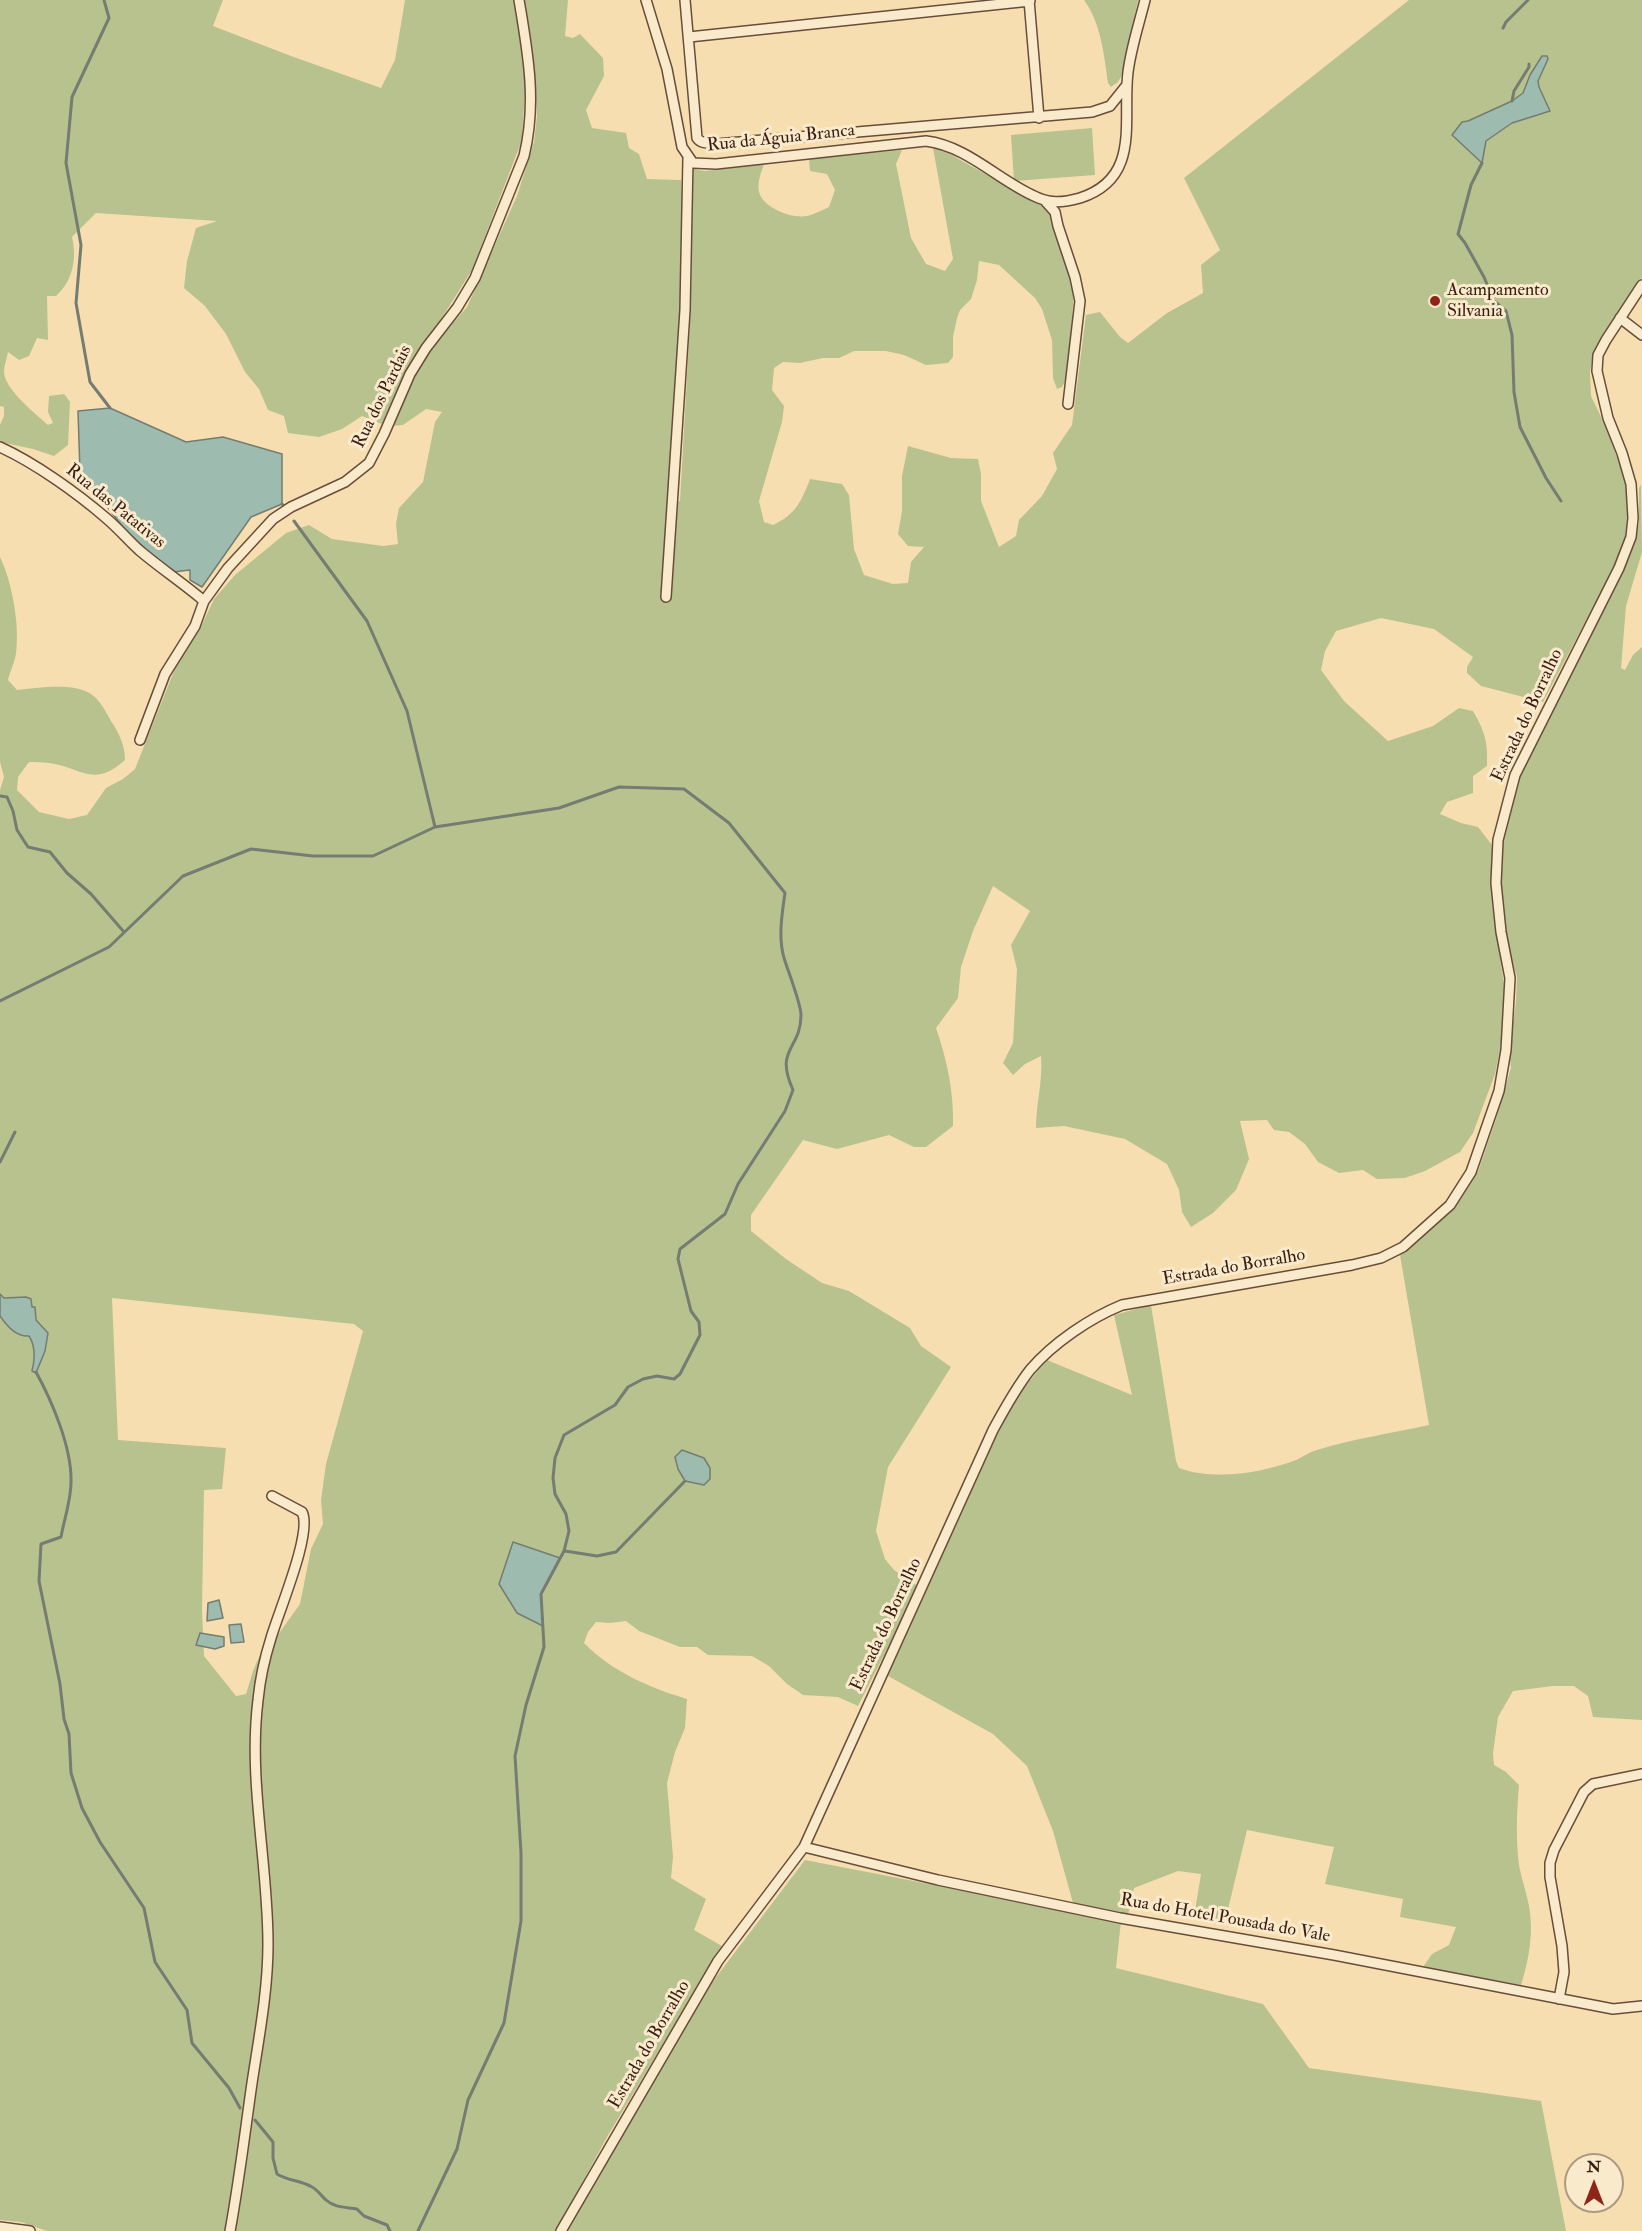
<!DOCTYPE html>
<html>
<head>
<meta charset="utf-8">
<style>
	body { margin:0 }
	#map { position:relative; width:1642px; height:2231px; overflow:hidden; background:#f7deb1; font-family:"IM FELL Double Pica",serif }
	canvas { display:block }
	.north { position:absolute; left:1564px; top:2153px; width:60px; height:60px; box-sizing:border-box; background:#faeacc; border:2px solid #ad9882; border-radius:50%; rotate:0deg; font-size:16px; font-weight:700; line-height:24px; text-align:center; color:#391d13 }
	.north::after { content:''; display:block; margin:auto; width:21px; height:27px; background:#8f2418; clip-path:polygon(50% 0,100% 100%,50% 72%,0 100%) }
</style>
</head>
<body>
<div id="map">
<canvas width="1642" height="2231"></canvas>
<div class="north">N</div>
</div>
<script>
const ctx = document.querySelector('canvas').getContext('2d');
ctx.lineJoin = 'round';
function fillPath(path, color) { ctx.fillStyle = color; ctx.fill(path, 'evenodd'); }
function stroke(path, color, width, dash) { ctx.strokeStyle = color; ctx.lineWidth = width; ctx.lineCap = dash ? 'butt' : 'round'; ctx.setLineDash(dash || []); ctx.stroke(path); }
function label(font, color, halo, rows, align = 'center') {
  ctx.font = font + ' "IM FELL Double Pica",serif'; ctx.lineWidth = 6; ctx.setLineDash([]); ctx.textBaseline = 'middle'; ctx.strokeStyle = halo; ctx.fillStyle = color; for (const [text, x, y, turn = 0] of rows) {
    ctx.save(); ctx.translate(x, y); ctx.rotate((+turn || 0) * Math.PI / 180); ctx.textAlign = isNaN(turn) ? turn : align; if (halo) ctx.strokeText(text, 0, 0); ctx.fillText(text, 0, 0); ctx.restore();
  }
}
fillPath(new Path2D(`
	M0,0h223l-10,26 78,30 90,32 14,-28 10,-60h109l9,58 2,32 -3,50 -50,130 -63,100 -27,54 -20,-8 -20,13 -23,8 -31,-4 -4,-17 -16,-6 -9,-21 -14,-17 -19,-38 -21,-28 -21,-18 3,-27 9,-33 21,-7 -121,-8 -24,24c5,21 1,44 -16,59h-9l1,44 -11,-2 -8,18 -10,4 -11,-8c-1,6 -4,14 -4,20 1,18 31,41 44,53l5,-2 -5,-11 1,-16 15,-2 6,8 -2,43 -14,11 -21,-7 -33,-7v-17l4,-9v-9l-4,-1z
	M523,0h45l-3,36 8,2 7,-4 23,24 1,18 -18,34 6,18 34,5 3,15 10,6 8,25 34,1 2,32 -5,142 -10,151 12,-4 11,-196 1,-136 13,2 59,-7c-3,9 -7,18 -5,28 4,16 33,27 48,24 8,-2 15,-6 22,-9l6,-17 -8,-16 -17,-3 -1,-12 93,-9 -6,14 15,74 15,26 19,7 8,-12 -20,-111 8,1 105,59 5,8 23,76 -6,83 -6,12 -5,2 -4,-11 -1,-38 -10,-31 -7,-11 -36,-33 -20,-4 -2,19 -6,19 -11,11 -3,8 -4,19v20l-5,6 -22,2 -22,-10 -18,-4h-32l-15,7h-16l-23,5 -17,-1 -9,6 -2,22 12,16 -2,16 -23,79 5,21 9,3c23,-11 28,-23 37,-46l32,5 7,11 5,54 10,26 29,9 15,-1 3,-21 13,-15 -16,-1 -10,-12 4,-23v-35l6,-30 43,12 27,1 3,15v27l18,46 17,-11 3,-16 23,-24 15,-27 -4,-16 19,-28 14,-110 14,-3 20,25 8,6 39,-30 36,-20 -2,-28 19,-15 -36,-72 225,-178h233v277l-33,49 -16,28 -3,18 1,24 14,29 17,46 6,25 -2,39 -8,23 -13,26 -62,118 -62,-16 -14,-13v-6l6,-10 -39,-28 -53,-11 -45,13 -11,20 -4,19 23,31 44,40 45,-15 26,-18 14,3c12,21 15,31 14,55l-14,10v17l-26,9 -7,12 21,9 17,4 14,18v58l13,88 -4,53 -6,30 -22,59 -13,19 -35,19 -20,7 -28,1 -14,-9 -24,3 -21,-11 -13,-18 -16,-12 -15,-2 -7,-10 -27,1 9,38 -13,31 -23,23 -22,14 -9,-15 -3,-22 -12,-26 -42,-25 -61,-13 -28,2c0,-25 7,-47 5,-72l-16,8 -12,11 -10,-12 10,-20 4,-74 -6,-24 19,-34 -37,-25 -20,45 -12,36 -3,31 -22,30c11,32 18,64 17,98l-27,21h-12l-25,-12 -52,14 -34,-9 -52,75v16l35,28 36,24 27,8 61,37 11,18 30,21 -63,100 -12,64 9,28 9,11 25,17 -61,119 -20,-9 -35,-2 -16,-11 -18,-18 -17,-10 -44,-1 -11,-8h-17l-41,-16 -13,-10 -16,2 -14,-1 -8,10 -4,11c27,28 66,45 103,56l-2,29 -10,24 -8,31 6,74 -2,21 35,21 -12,31 28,16 -115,191 -51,94h-509l-26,-9 -21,-2v-904l11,13 18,7 2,4 5,20 -4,8 4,5 8,-45 -8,-8 -1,-12 -3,-1 -1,-8 -5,-2 -22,1 -4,-4v-504l4,-13 -4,-15v-205c12,25 20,68 16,96 -1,9 -6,18 -8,27l9,10c20,-2 56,-8 74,4 9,6 15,18 20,27 8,12 14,24 14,39 -32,29 -44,7 -76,3 -6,-1 -13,-1 -20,-1l-11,15 -1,13 22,22 30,7 18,-4 19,-27 17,-9 12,-10 41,-103 25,-39 13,-28 21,-24 51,-42 23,-8 23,14 51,7 15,-2 -2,-20 3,-16 24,-26 12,-60 7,-10 -16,-3 -23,16 -11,1 17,-41 18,-32 40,-46 50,-111 17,-54 3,-26 -3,-44zM112,1298l242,26 9,7 -37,133 -5,36 2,24 -12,25 -11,55 -25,35 -12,9 -10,23 -7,23 -10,2 -32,-40 -2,-45 2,-121 18,-1 4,-41 -108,-8zM513,1542l47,16 -19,36 1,31z
	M1084,0h54l-15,73 -5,9 -7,5 -3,-4c-4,-28 -7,-60 -24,-83z
	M1092,128l3,47 -81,6 -3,-46z
	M1641,485l1,67 -16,54 -5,62 4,2 8,-15 9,-8v1073l-49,-3 -5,-21 -14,-10h-21l-40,5 -15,26 -5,36 1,12 12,7 13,13c-2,24 -3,47 -1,71 1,17 8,33 11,50 5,26 0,54 -8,79l-98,-18 9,-13 17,-9 7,-18 -56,-10 3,-18 -78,-15 9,-37 -87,-17 -23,96 -30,-9 7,-43 -23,-3 -44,17 -6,27 -55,-12 -20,-72 -26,-65 -34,-32 -105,-58 116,-256 19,-31 24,-29 85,35 -18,-80 37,-10 25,156 3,7c35,13 83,5 117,-8 7,-3 13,-8 21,-10 36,-11 75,-17 112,-25l-29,-170 33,-28 28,-28 18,-30 17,-50 15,-51 -2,-17 7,-49 1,-25 -10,-34 -6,-65 1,-35 6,-31 15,-46 41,-87 66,-123 9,-32v-36z
	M805,1860l316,61 -5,47 147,36 46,64 232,33 25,130h-1004l136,-230z`), '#b8c28f');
const water = new Path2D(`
	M1542,56h5l1,3 -10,22 1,6 11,24 -38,12 -26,18 -4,22 -30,-28 10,-13 6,-1 44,-20 11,-8 7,-18z
	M110,408l76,34 37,-5 59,17v50l-31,13 -49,70 -12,-7v-10l-17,2 -33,-23 -60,-77 -2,-61z
	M0,1294l4,4 22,-1 5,2 1,8h3l1,13 12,13 -3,18 -9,22 -4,-2c3,-12 4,-24 -3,-35 -13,1 -22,-10 -29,-20z
	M682,1450l22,8 6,10v11l-6,6 -19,-4 -7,-12 -3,-12z
	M513,1542l47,16 -19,36 2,32 -26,-13 -18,-29z
	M219,1600l4,18 -16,3 1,-18z
	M241,1624l3,18 -13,1 -2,-18z
	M200,1633l24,4v9l-9,3 -19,-4z`);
fillPath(water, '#9dbcaf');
stroke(water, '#757c71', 1.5);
stroke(new Path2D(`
	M104,0l5,18 -37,79 -6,66 15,82 -5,58 14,79 20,26
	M1503,28l3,-6 22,-22
	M1512,101l2,-10 15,-24v-3
	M1482,163l-11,22 -13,49 7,9 19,34 10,24 12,10 6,24 2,57 6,35 26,51 15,23
	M282,504l2,2
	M294,521l73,100 40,90 28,116
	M0,796l7,1 6,14 4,19 11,17 22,5 17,21 24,21 33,38
	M0,1001l109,-54 74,-71 68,-27 62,7h60l62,-29 124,-19 60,-21 65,2 45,34 56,70c-3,21 -7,44 -1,65 4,13 17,46 17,57 0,35 -27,33 -8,75l-8,21 -47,73 -13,30 -45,35 -2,10 13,52 8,11 1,13 -20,39 -6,5 -17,-3 -14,3 -15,8 -13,18 -51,30 -9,23 -2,20 2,16 11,20 3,17 -5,20 -23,43 3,53 -18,58 -11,51 6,97v68l-17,102 -36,77 -11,49 -39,82
	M0,1162l15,-30
	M36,1372c16,29 36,76 35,110 0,18 -7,38 -10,55l-20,7 -2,37 21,103 4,35 5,15 2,39 11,35 18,34 44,66 11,54 32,48 5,33 37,45 11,20
	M565,1551l32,5 19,-4 69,-71
	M255,2120l18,22v16l4,16c11,7 23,6 35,13 6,3 9,9 14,13 9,8 20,7 31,9l7,7 23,9 3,6`), '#757c71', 3);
const street = new Path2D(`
	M646,0l21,69 15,78 11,16 23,1 210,-23c40,5 70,37 106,54 17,9 30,8 48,3 62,-20 42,-78 48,-126 3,-24 11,-48 17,-72
	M685,0l12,138c4,6 12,5 19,6l376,-32 18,-6 16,-20
	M1029,0l10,118
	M689,37l341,-36
	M1046,202l9,10 3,14 17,51 5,24 -12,103
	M1620,318l22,17
	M0,447c35,16 77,46 106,71 12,10 22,22 33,32 21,18 44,33 65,51
	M666,597l19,-287 3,-152
	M140,740l25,-66 30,-48 9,-25 24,-33 45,-49 18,-12 54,-25 24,-19 15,-29 26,-60 16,-26 31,-40 18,-30 49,-122c13,-53 4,-103 -5,-156
	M804,1847l134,33 182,38 214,37 279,54 29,-3
	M1559,1999l5,-27 -2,-26 -12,-69v-14l4,-13 30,-58 9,-8 49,-10
	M0,2227l30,4
	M230,2231c9,-49 15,-99 22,-148 7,-46 16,-93 16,-139 0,-82 -20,-163 -10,-244 2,-21 7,-43 13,-62 7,-25 42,-106 31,-126l-30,-16
	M561,2231l157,-270 86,-114 189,-417c11,-20 22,-41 37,-60 23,-27 60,-52 92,-65l230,-40 29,-7 22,-11 47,-42 21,-33 28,-81 7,-41 4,-72 -9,-46 -5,-49 2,-43 17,-65 104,-207 12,-31 2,-19 -2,-34 -9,-31 -14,-35 -11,-47 1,-16 8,-15 36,-55`);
stroke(street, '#684d3a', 12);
stroke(street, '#faeacc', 9);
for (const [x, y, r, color] of [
	[1435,301,6,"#8f2418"]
]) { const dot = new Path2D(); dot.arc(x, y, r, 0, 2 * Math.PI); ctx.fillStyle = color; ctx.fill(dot); stroke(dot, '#faeacc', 2); }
label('18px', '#391d13', '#faeacc', [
	["Rua da Águia Branca",781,139,-6],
	["Rua dos Pardais",383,397,-64],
	["Rua das Patativas",115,507,39],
	["Estrada do Borralho",1528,716,-65],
	["Estrada do Borralho",1234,1268,-10],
	["Estrada do Borralho",887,1625,-65],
	["Rua do Hotel Pousada do Vale",1225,1919,10],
	["Estrada do Borralho",650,2045,-60]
]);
label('18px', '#391d13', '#faeacc', [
	["Acampamento",1447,291],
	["Silvania",1447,312]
], 'left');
</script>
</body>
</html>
